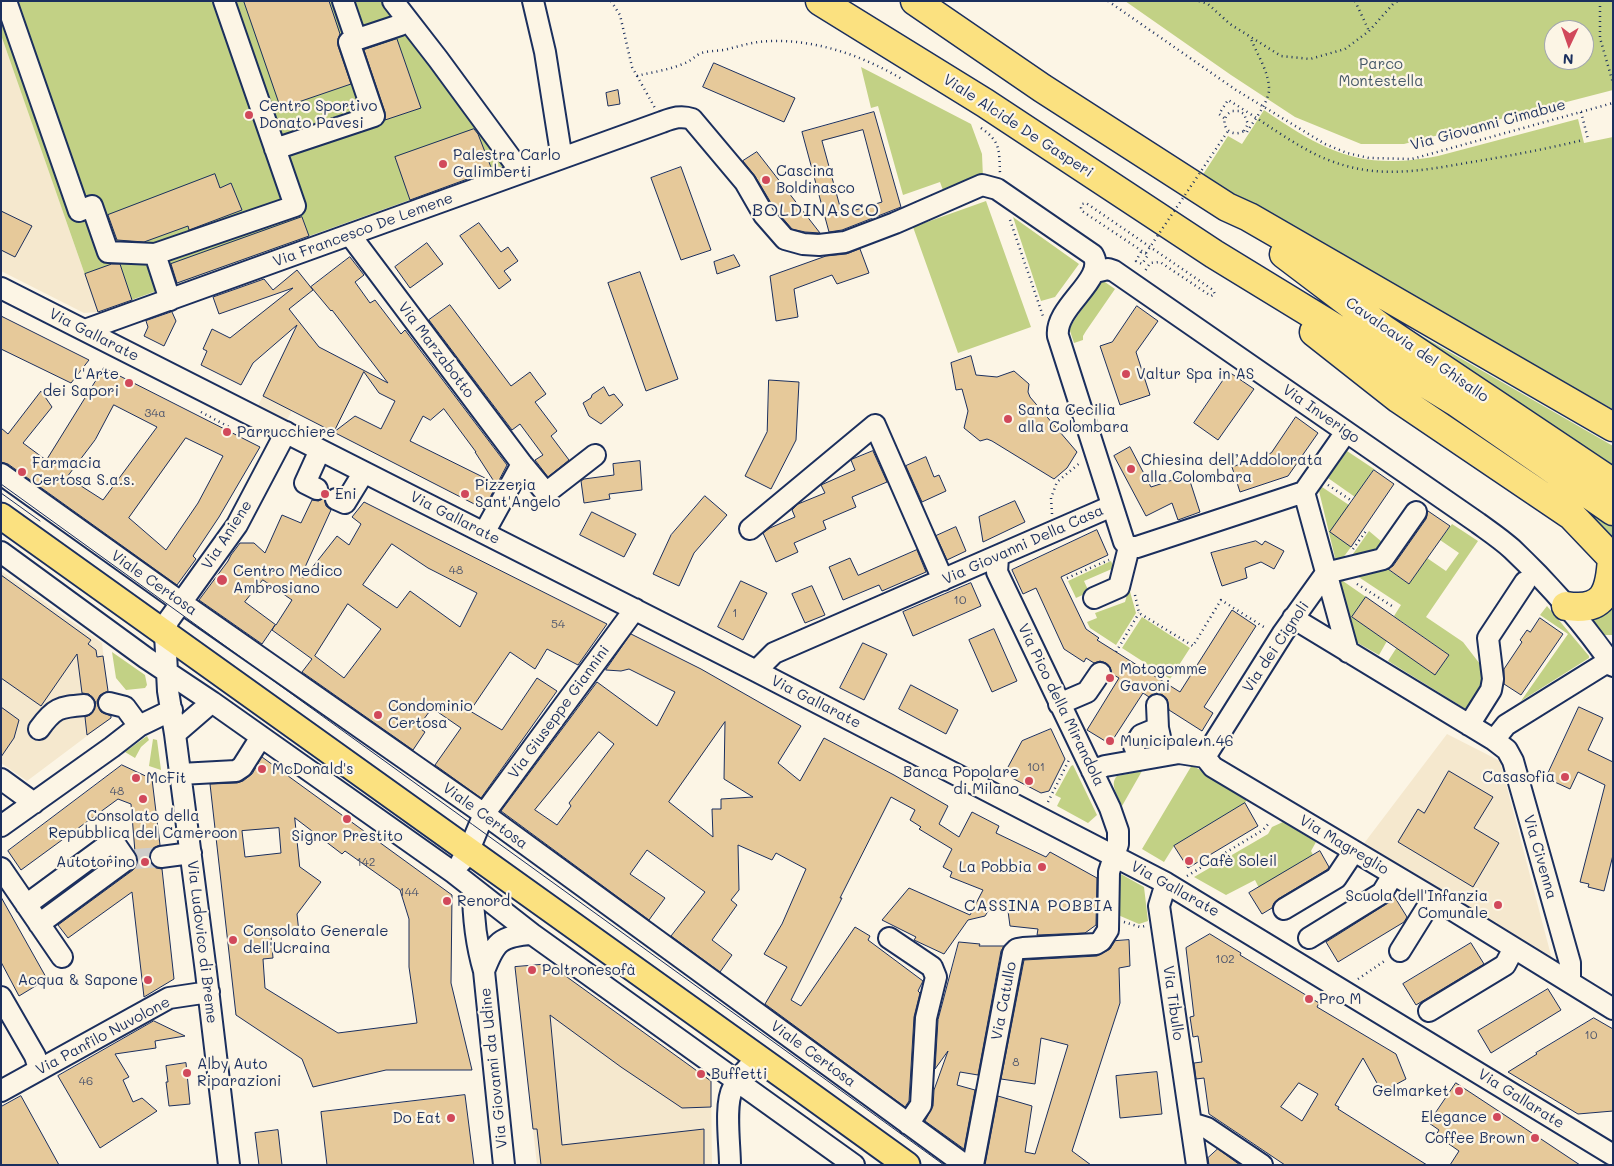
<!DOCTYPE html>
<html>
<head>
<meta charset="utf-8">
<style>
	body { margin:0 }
	#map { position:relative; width:1614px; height:1166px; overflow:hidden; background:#fcf5e5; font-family:Mali,sans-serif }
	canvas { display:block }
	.frame { position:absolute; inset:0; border:2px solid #1b2f5e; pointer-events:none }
	.north { position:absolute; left:1544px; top:20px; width:50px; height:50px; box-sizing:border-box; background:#fcf5e5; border:1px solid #a2a6af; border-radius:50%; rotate:183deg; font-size:14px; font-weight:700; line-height:20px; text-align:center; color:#1b2f5e }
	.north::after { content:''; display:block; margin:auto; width:18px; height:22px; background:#d1495b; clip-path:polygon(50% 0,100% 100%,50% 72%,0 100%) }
</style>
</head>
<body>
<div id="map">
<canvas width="1614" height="1166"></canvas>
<div class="frame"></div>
<div class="north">N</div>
</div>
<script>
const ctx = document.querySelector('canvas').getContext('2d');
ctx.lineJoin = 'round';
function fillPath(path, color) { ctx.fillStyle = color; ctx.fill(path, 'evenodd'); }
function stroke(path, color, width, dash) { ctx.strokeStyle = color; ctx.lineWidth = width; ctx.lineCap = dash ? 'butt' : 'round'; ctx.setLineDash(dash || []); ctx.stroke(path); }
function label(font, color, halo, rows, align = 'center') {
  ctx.font = font + ' Mali,sans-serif'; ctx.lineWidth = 4.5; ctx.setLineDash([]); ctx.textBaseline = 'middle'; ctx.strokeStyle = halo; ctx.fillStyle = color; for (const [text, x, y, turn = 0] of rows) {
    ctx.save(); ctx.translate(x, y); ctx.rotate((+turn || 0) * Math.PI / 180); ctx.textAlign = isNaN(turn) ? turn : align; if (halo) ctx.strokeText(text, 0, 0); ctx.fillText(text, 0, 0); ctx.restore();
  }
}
fillPath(new Path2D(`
	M1,35l97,277 -14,1 -83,-42z
	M287,346l30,15 -35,69 -29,-14z
	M1,571l101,72 9,75 -84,63 -26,-18z
	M1447,734l53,27 53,202 -191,-117z
	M549,965l162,116 1,84h-175l-22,-198z`), '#f5e8ce');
fillPath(new Path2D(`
	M1,1h381l125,164 -409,147 -97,-277z
	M1125,1h488v89l-209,54h-43l-66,-27 -64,-42zM1554,30h30v30h-30z
	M861,67l110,57 11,30 1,24 -39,15 -4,-11 -37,13 -25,-89 -7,2z
	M1264,110c62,42 97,61 174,46l140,-37 6,24 29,-6v272l-118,-62 -293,-171 26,-40 14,8z
	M986,201l45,126 -73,26 -45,-126z
	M1013,217l66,47 -24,33 -14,4z
	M1102,280l13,9 -29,42 -3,5v4l-9,3 -5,-15z
	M1368,305l245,141v24z
	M1358,353l255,171v21l-130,-102z
	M1347,451l27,18 -19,28 -27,-19z
	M1322,487l27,18 2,42 -14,19 -18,-75z
	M1452,524l26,17 -52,76 37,25 20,26 3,16 -17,27 -81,-50 9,-14 38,27 14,-19 -55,-39 7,-11 -50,-33 29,-8 29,20 18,-26 19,13 13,-18 -19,-13z
	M1369,531l13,11v5l-5,9 -31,8z
	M1111,561l3,7 -30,13 5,11 -13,6 -8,-17z
	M1340,579l26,18 -14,20 35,24 -8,14 -23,-13z
	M1129,588l7,25 -20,32 -26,-17 -3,-6 10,-4 -2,-5 30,-11z
	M1613,601v34h-11l-19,-18z
	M1547,606l42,50v2l-68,43 47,-67 -28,-19z
	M1142,617l48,31 -20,31 -48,-31z
	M112,652l33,23 2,10 -2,3 -19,2 -10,-12z
	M147,736l2,4 -8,7 -6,11 -10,-6z
	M153,739l4,1 4,30 -12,-4z
	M1073,765l24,50 -9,8 -31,-17 4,-8 -6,-3 16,-29z
	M1192,765l55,34 -2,4 -71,43 -10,16 -22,-13z
	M1142,771l-20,35c-4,-10 -13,-22 -5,-30z
	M1283,822l33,20 -5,9 2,4 -54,33 -4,-8 -29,15 -32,-18 74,-43 4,-7z
	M1119,873l25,14 4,34 -9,3 -21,-9z`), '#c2d185');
const building = new Path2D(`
	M244,1h85l11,33 -2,5v7l13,38 -70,24z
	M397,39l24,69 -36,12v-8l-21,-62z
	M714,63l81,35 -11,24 -81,-35z
	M618,90l2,14 -12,2 -2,-13z
	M874,112l27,95 -59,23 -13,2 -27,-100zM863,130l19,72 -40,12 -20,-73z
	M474,129l4,5 14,36 -82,30 -15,-43z
	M757,152l63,81 -15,-1 -13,-3 -18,-21 -19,-32 -12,-15z
	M681,167l30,83 -30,10 -30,-82z
	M215,174l5,14 11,-5 11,27 -53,20 -1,-4 -44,16 -27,-2 -9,-25z
	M1,211l31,15 -17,31 -14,-7z
	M302,217l7,19 -132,47 -6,-19z
	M479,223l22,29 7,-5 10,14 -14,10 7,9 -12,9 -39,-53z
	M427,243l16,21 -33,24 -15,-21z
	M860,249l9,24 -32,11 -5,-9 -38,14 4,28 -22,4 -6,-45 56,-20 20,-2z
	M734,255l6,11 -23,8 -3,-12z
	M350,257l14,18 -9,7 15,21 5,-3 26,34 4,-4 102,135 -23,44 -221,-113 34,-71 -44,38 -12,22 -40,-20 6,-14 -4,-2 9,-20 18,9 63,-50 -74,26 -6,-17 51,-18 9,11 24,-20 16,20 -24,19 30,38 69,36 -56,-73 -1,1 -20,-24zM364,372l15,21 16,8 -14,28 -26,-13 -21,16zM444,409l32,43h-1l20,31 -85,-42 13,-25 7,4z
	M112,264h8l12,36 -34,12 -13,-38z
	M640,272l38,107 -32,12 -38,-108z
	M450,305l61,81 19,-14 16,22 -11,8 22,29 -6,5 18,24 -21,17 -13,-17 8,-5 -23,-31 -8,6 -83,-110z
	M1137,306l21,15 -22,31 14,43 -30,10 -20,-59 12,-4z
	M172,312l4,9 -12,25 -20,-10 4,-9 -2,-6z
	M1,316l88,44 -18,23 -70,-34z
	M971,356l5,19 21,2 17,-6 15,13 -1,8 2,5 47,55 -10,16 -13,11 -62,-38 -5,-2 -7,2 -16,-13 4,-17 -6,-22 -6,1 -5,-27z
	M104,368l156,79 -41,70 -26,39 3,3 -19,26 -169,-121 -7,-2v-34l7,6 33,-43 11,16 -29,36 23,17zM114,405l43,22 -54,73 -36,-23 28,-37zM186,438l37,18 -25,47 -32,47 -37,-32z
	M1229,372l25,17 -36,51 -24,-17z
	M769,380l30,2 -3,58 -25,49 -26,-13 22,-44z
	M604,387l5,9 5,-2 9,11 -22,19 -12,-8 -6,-13 8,-5 1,-3z
	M1296,417l22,16 -30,43 -48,16 -8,-25 39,-14z
	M1130,447l21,40 37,-12 12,37 -22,8 -6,-17 -26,13 -32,-60z
	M873,451l14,31 -35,15 4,10 -33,14 3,8 -32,14 4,9 -22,10 -13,-29 7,-5 25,-11 -3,-7 6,-6 27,-11 -4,-8 34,-15 -4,-10z
	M926,457l8,20 5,-2 7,16 -24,11 -16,-36z
	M640,461l2,29 -33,4 1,5 -26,4 -3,-22 3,-2 30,-4 -1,-11z
	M1374,470l20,14 -43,63 -21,-15z
	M705,496l22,19 -33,38 -15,33 -26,-12 18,-39z
	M324,498l2,8 5,4 -30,66 3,2 33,-42 12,9 12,-21 -9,-7 12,-15 243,122 -29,41 -31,-16 -12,20 -25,-17 -40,59 32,19 35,-52 20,13 -76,107 -46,-33 26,-37 -29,-20 -14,19 7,5 -12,18 -111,-78 10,-13 -40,-29 3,-5 -13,19 -63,-44 29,-39 3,-6 9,-12h14l11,10 17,-38 19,8 11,-23 6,1zM392,544l36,24 49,25 -17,34 -50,-36 -13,17 -34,-23zM263,580l29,20 -16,25 -31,-23zM348,604l33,25 -37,49 -29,-22z
	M1015,501l10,21 -42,20 -4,-25z
	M1428,511l22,15 -41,58 -21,-15 5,-3 33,-47z
	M592,512l44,22 -12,23 -44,-22z
	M956,527l10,24 -19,9 -11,-24z
	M1097,530l11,25 -47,22 25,52 13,9 -2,2 83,52 52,-82 24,16 -52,81 9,6 -11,18 -33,-21 -2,-11 -4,-4 -7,-2 -7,4 -6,-4 -33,51 -23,-14 32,-52 -7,-4 -2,-7 -4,-4 -6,-2 -6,2 -8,-5 -2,4 -20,-13 -28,-61 -13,6 -11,-24z
	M1256,541l6,4 3,-4 19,10 -10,18 -13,-7 -16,6 2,10 -25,8 -11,-33z
	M917,550l9,22 -44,19 -3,-6 -36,15 -14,-33 21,-9 8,17z
	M1,575l90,65 -3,4 8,6 1,7 6,-1 5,35 -8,4 -3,6 1,5 3,6 10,4v2l-24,17 -2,-18 5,-2 4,-5 2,-7 -3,-5 -4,-4 -7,-1 -5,-39 -36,52 -40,-28z
	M741,581l26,12 -24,47 -25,-13z
	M971,583l10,23 -68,30 -10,-24z
	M812,586l13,29 -20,8 -13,-29z
	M1366,597l83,58 -14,20 -83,-58z
	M1540,618l23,16 -42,61 -17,-11v-15l18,-27 -2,-2 7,-10 3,2z
	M994,629l23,52 -25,11 -23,-52z
	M631,634l70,35 100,57 -23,37 22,18 24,-43 70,37 54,31 -9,18 20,13 13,-25 27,14 -3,7 50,24 4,-5 47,26 -1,47 -11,8 -48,2 1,-6 -28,-3 -2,-15 -16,-6 -7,11 -17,4 -24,34 -30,-14 2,-3 -34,-17 27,-32 61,27 13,-25 -33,-13 2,-5 -9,-5 9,-18 -33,-20 2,-2 -11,-7 5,-10 -24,-13 -51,101h2l-51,102 10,6 54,-79 15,9 -2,4 55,41 -5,10 2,2 -6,24 -5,84 -4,6 -140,-103 22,-37 -23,-13 18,-30 24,-55 -30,-16 -4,7 -34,-15 1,45 -8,10 6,5 -25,35 20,15 -12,17 -49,-36 34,-44 -58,-42 -17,24 35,24 -16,22 -148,-109 96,-129 60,44 18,-34 -46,-23 -8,2 -15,-1zM725,722l-1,57 29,18 -32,2v10h-9l1,28 -44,-35zM599,732l15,12 -45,59 2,3 -14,19 -22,-15z
	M863,643l24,11 -23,46 -24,-12z
	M911,685l47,25 -12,24 -47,-25z
	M1,707l18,13 -5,18 -13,19z
	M1579,707l24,11 -15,32 25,12v93l-9,36 -16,-4 1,-3 -9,-2 25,-97 -27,-13 -8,17 -24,-11z
	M1051,729l14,30 -16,32 -8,2 -29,-15 -4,-11 14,-26z
	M262,757l190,138 -1,88 21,87h-86l-73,17 -11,-28 -66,-44 -26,-231 27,-1 6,-2 9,-7zM295,818l47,36 3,-3 55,39 9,29v48l8,56 -79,10 -73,-45 -2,-29 10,-1 -2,-22 28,-3 -2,-19 24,-32 -21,-15zM279,828l2,25 -36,4 -3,-26z
	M122,765l30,14 8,66 -7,3 -3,4 -1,6 3,7 4,3 6,1 12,110 -30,18 -12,-105 -64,46 -10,-13 75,-55 4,-5 1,-6 -3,-7 -4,-48 -13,-5 -97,71 -13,-19z
	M1449,771l44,26 -19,31 25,15 -26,44 -75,-45 20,-33 6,4z
	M1245,803l13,23 -70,42 -14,-22z
	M1320,851l9,16 -1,2 -50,30 -4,4 -2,5 -10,6 -13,-21z
	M1394,896l13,21 -3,5 -66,40 -12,-20 62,-39z
	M1,897l46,82 -28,17 -18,-34z
	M1210,934l31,19 -1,2 79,48 -2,4 79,47 10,25 -24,13 -19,-34 -28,47 4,2 -1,2 89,56h-142l-76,-51 -5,-36 -8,1 -2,-16 8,-1 -4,-26 -5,1 -3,-20 4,-1 -8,-68zM1299,1083l19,11 -16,27 -21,-14z
	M1129,940l1,26 -11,2 1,35 -48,148 19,14h-106l13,-69 34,10 -7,46 10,2 33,-109 -27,-7 -6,46 -34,-5 23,-119 73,-4 13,-7 5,-8z
	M959,942l21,2 -1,2h25l-3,5 -23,124 -18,-3 -3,13 18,5 -11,59 -39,-28 8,-15 1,-16 14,-39 -13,18 3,-49z
	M1471,943l13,21 -68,41 -13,-21z
	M549,964l162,117v26l-29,1 -61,-41 -71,-52 12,130 142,-16v36h-163l-4,-36h-4l-18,-162z
	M1548,989l13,21 -70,43 -13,-22z
	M1594,1018l19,11v82l-35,3 -70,-42 29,-18 -1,-1z
	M154,1021l31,15 -30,5 1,7 -41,6 14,23 -6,3 10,22 9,-4 15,13 -57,37 -42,-72z
	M186,1063l4,41 -21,2 -3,-24h2l-2,-16z
	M1157,1072l5,42 -42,4 -4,-42z
	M1456,1083l88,58 36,24h-130l9,-14 -23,-16 3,-5 -10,-7z
	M465,1095l9,70h-147l-6,-53z
	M21,1096l38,69h-58v-58z
	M278,1130l4,35h-23l-4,-32z
	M1218,1149l22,16h-31l-1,-7z`);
fillPath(building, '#e6c99a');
stroke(building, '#1b2f5e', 1);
stroke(new Path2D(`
	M135,859l26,-2`), '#cfcdca', 20, [20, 10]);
const minor = new Path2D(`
	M6,1l73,210 13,-5 16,46 47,2 140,-48 -71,-205
	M343,1l13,38
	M393,1l45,58 83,113
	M533,1l12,51 15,95 -2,12
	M275,149l99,-33 -25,-74 51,-17 7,-5
	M350,235l172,229 24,29 49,-38
	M155,254l15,46
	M1095,272l13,-3 6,2 364,252c11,8 23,16 34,26 37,35 72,75 101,117
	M1,288l755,383 410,212 447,272
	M85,330l577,-208c11,-4 19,-7 30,-3l53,63 19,33 21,24 18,5 16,1 26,-3 50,-19 87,-38 15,4 96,66c14,24 -39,52 -35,81l66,206 5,5h8l167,-55
	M1,474l171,122 312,218 481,351
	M317,489l-12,-6 15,-33
	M1304,492l44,160
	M1304,492l42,-60
	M336,499l9,4 19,-31
	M750,529l125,-104 68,155
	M484,533l38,-69
	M1,552l145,106 66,44 242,171 78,61 322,231
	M1326,573l57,-14 33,-47
	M1094,598l25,-11 10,-40
	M1293,618l201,122 13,10 6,11 57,202v19
	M756,671l18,-18 338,-147
	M109,703l16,4 14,19
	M1059,704l28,-12 13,-19
	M1157,705l1,23 6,27
	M1469,725l22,-35 2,-11 -5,-41 37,-56
	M39,729c15,-21 20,-22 45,-24
	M175,734l37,-32
	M1494,740l12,-15 103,-64
	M1134,746l7,-11 17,-7
	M1205,757l8,10 220,131 180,111
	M1205,757l78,-124 43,-60
	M1092,771l13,-5 74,-13 26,4
	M180,774l56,-3 6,-4 19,-30
	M1,779l33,24
	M1,826l111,-79 27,-21 33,-16
	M161,857l30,-4
	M461,862l8,-12 15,-36 151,-205
	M1,868l61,89
	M1166,883l-7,23 38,259
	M473,888c0,28 3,56 11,83l20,194
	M26,905l87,-64 13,19 -87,64
	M1284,909l52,-31 18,-27
	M889,938l43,29 4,10 -10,41 -5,87 -13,19
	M1309,938l73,-45 11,-18
	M1400,951l33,-53
	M484,971c11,-29 16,-35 48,-37
	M1,997l34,59 4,13
	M1429,1011l76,-46 9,-17
	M1,1091l168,-93 40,-6
	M1191,1123l16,5 55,37
	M229,1165l-23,-193 -31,-238 -7,-43 -3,-57 3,-13 69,-96 49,-93
	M730,1165c0,-20 -6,-61 3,-77 5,-11 16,-21 24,-30
	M973,1165l40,-212 4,-4 6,-1 73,-4 5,-3 7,-11 1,-58 9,-28v-13l-8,-23 -113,-236 1,-15`);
const major = new Path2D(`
	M1,516c301,217 605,431 906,649`);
const highway = new Path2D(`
	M820,1l165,102 229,151 242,148 157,109
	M915,1l127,87 185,119 22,10 364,210
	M1284,254l99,75 230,154
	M1314,332l85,67 173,117 41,43
	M1566,606c39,6 44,-15 46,-48`);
stroke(minor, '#1b2f5e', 24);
stroke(major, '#1b2f5e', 29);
stroke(highway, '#1b2f5e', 31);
stroke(new Path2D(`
	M611,1l9,14 12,52 23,41
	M1108,1l128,89 89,54 22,9 22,5 43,1 201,-56
	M1199,1l9,3 22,20 51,32 29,3 35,-10 24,-18 24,-27 5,-3
	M1355,1l14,30
	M1600,1v37l13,45
	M637,76c15,-4 33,-6 48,-13 6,-2 10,-7 16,-10 7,-2 15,-2 23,-3 16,-4 31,-9 48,-9 46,-1 91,15 130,38
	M1581,112l7,27
	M1224,118l-5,-4 9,-14c31,18 66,46 98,59 51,21 93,12 146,3 37,-6 74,-13 111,-22
	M981,128c20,14 18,22 19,45
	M1244,131l4,-7 -4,-10 -5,-3h-7c-16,9 -4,29 12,20l3,1c7,-12 20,-27 22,-41 1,-17 -12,-37 -18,-52
	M1010,220l34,99
	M1141,252l-5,9 6,3 6,-9 -66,-44 -1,-3 1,-4 4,-1 127,87 2,4 -4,2 -51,-34 -10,1 -5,8
	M201,412l30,16
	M1328,485l24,16
	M1052,514l-1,-16 6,-16 24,-20
	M1353,549l13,-18
	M1067,578l42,-18
	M1357,584l35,22
	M1135,595l4,18 54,33 28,-46 46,29
	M1116,652l23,-39
	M1048,802l21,-42
	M1187,876l76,-46 7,-8
	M1124,922l16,5 5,-1
	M1358,979l28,-19`), '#1b2f5e', 2.5, [1, 4]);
stroke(minor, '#fcf5e5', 20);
stroke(major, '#fbe180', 25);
stroke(highway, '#fbe180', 28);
stroke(new Path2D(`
	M1,484l943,681
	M1,493l39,28`), '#1b2f5e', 1);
stroke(new Path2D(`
	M1146,253l82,-122`), '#1b2f5e', 2.5, [1, 4]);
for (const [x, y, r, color] of [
	[249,115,5,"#d1495b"],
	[443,164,5,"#d1495b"],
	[766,180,5,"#d1495b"],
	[1126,374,5,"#d1495b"],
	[129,383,5,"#d1495b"],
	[1008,419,5,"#d1495b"],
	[227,432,5,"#d1495b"],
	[1131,469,5,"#d1495b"],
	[22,472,5,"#d1495b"],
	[325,494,5,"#d1495b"],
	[465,494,5,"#d1495b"],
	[222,580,6,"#d1495b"],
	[1110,678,5,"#d1495b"],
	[378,715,5,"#d1495b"],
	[1110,741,5,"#d1495b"],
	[262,769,5,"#d1495b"],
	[1565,777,5,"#d1495b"],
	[136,778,5,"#d1495b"],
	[1029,781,5,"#d1495b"],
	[143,799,5,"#d1495b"],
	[347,819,5,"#d1495b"],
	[1189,861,5,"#d1495b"],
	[145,862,5,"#d1495b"],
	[1042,867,5,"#d1495b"],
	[447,901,5,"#d1495b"],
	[1498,905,5,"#d1495b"],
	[233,940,5,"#d1495b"],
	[532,970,5,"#d1495b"],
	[148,980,5,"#d1495b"],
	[1309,999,5,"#d1495b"],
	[187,1073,5,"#d1495b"],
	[701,1074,5,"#d1495b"],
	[1459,1091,5,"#d1495b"],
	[1497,1117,5,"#d1495b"],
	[451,1118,5,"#d1495b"],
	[1535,1138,5,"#d1495b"]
]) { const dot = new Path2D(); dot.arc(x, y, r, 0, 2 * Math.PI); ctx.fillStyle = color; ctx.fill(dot); stroke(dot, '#fcf5e5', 2); }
label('12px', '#4e566d', null, [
	["34a",155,413],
	["48",456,570],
	["10",960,600],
	["1",735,613],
	["54",558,624],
	["101",1036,767],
	["48",117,791],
	["142",366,862],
	["144",409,892],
	["102",1225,959],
	["10",1591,1035],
	["8",1016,1062],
	["46",86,1081]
]);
label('15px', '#455868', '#fcf5e5', [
	["Parco",1381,64],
	["Montestella",1381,81]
]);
label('15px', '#1b2f5e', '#fcf5e5', [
	["Centro Sportivo",259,106],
	["Donato Pavesi",259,123],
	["Palestra Carlo",453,155],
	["Galimberti",453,172],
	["Cascina",776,171],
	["Boldinasco",776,188],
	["L'Arte",119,374,"right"],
	["dei Sapori",119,391,"right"],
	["Valtur Spa in AS",1136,374],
	["Santa Cecilia",1018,410],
	["alla Colombara",1018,427],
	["Parrucchiere",237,432],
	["Chiesina dell’Addolorata",1141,460],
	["alla Colombara",1141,477],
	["Farmacia",32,463],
	["Certosa S.a.s.",32,480],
	["Pizzeria",475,485],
	["Sant'Angelo",475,502],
	["Eni",335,494],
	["Centro Medico",233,571],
	["Ambrosiano",233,588],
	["Motogomme",1120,669],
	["Gavoni",1120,686],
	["Condominio",388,706],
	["Certosa",388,723],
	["Municipale n.46",1120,741],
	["McDonald's",272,769],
	["Banca Popolare",1019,772,"right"],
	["di Milano",1019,789,"right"],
	["Casasofia",1555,777,"right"],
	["McFit",146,778],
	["Consolato della",143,816,"center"],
	["Repubblica del Cameroon",143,833,"center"],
	["Signor Prestito",347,836,"center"],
	["Cafè Soleil",1199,861],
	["Autotorino",135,862,"right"],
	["La Pobbia",1032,867,"right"],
	["Scuola dell'Infanzia",1488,896,"right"],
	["Comunale",1488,913,"right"],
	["Renord",457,901],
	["Consolato Generale",243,931],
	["dell'Ucraina",243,948],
	["Poltronesofà",542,970],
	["Acqua & Sapone",138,980,"right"],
	["Pro M",1319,999],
	["Alby Auto",197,1064],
	["Riparazioni",197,1081],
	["Buffetti",711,1074],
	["Gelmarket",1449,1091,"right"],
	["Elegance",1487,1117,"right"],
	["Do Eat",441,1118,"right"],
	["Coffee Brown",1525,1138,"right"]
], 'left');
label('15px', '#1b2f5e', '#fcf5e5', [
	["Via Giovanni Cimabue",1488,125,-15],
	["Viale Alcide De Gasperi",1018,126,33],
	["Via Francesco De Lemene",363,230,-20],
	["Via Gallarate",94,335,27],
	["Via Marzabotto",436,350,53],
	["Cavalcavia del Ghisallo",1417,350,35],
	["Via Inverigo",1321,414,35],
	["Via Gallarate",455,518,27],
	["Via Aniene",227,535,-57],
	["Via Giovanni Della Casa",1023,545,-24],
	["Viale Certosa",154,583,35],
	["Via dei Cignoli",1276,647,-56],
	["Via Gallarate",816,702,27],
	["Via Pico della Mirandola",1061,705,64],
	["Via Giuseppe Giannini",559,712,-54],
	["Viale Certosa",485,816,36],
	["Via Magreglio",1344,845,31],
	["Via Civenna",1540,857,74],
	["Via Gallarate",1175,889,29],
	["Via Ludovico di Breme",202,942,83],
	["Via Catullo",1004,1001,-79],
	["Via Tibullo",1173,1003,82],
	["Via Panfilo Nuvolone",103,1036,-28],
	["Viale Certosa",813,1054,36],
	["Via Giovanni da Udine",494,1068,-96],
	["Via Gallarate",1521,1099,32]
]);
ctx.letterSpacing = '1px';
label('16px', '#1b2f5e', '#fcf5e5', [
	["CASSINA POBBIA",1039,906]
]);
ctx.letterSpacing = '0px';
ctx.letterSpacing = '1px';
label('18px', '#1b2f5e', '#fcf5e5', [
	["BOLDINASCO",816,210]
]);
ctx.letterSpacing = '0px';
</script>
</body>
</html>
